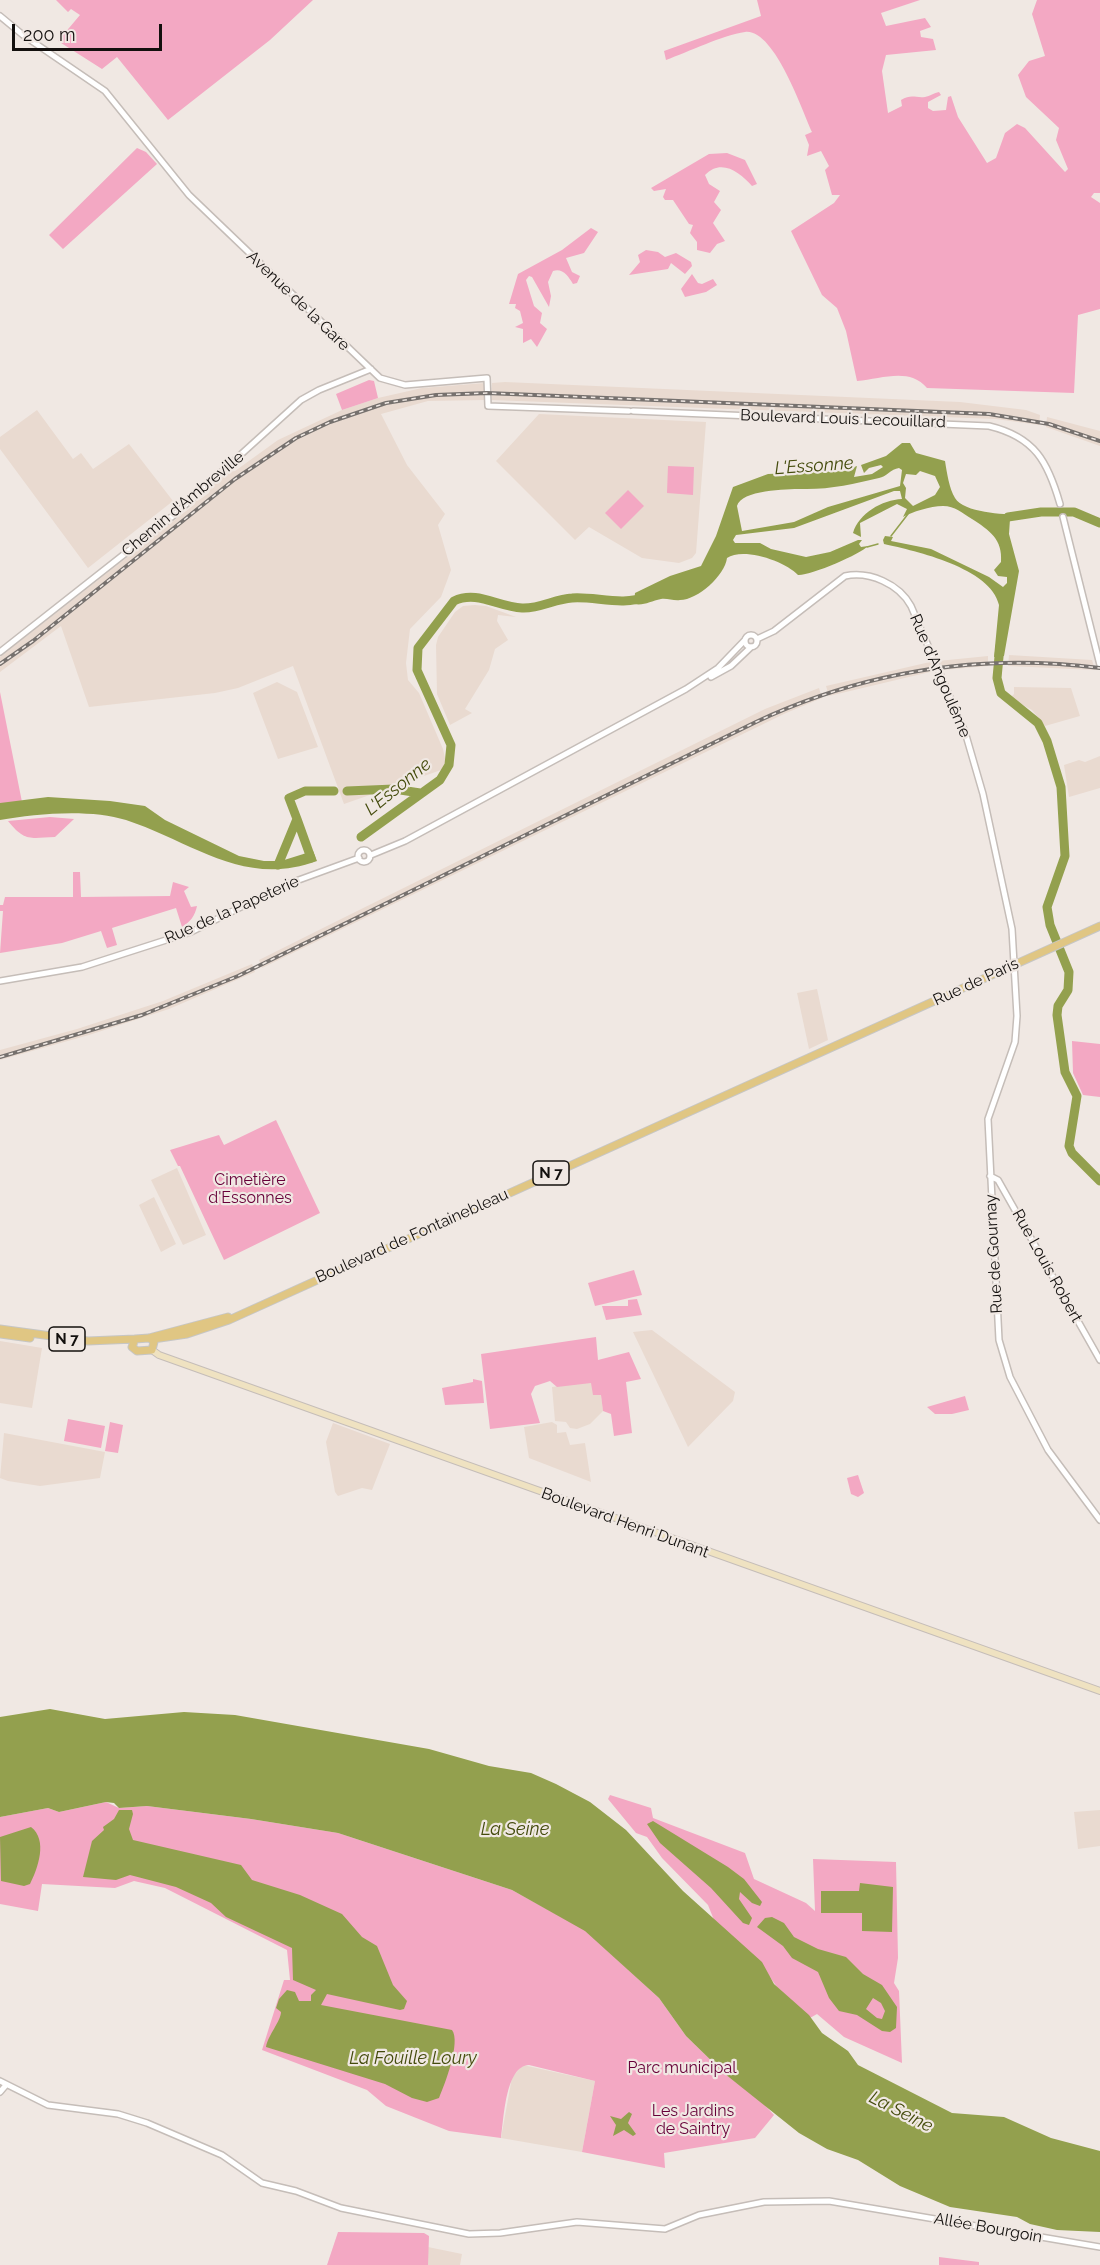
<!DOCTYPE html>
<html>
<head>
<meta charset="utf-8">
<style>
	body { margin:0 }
	#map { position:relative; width:1100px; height:2265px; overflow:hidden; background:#f0e8e3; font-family:Raleway,sans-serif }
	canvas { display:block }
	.scale { position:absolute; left:12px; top:24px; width:150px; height:27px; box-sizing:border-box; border:3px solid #13100e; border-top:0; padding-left:8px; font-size:18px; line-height:21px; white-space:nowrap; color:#13100e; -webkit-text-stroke:4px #f0e8e3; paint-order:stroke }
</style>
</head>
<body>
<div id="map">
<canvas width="1100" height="2265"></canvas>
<div class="scale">200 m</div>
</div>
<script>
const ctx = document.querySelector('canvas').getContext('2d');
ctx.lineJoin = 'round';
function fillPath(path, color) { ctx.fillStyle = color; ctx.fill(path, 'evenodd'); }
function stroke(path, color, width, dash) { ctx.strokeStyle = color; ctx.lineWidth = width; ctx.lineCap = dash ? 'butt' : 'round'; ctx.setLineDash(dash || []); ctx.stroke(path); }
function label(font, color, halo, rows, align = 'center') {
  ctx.font = font + ' Raleway,sans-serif'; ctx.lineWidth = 4.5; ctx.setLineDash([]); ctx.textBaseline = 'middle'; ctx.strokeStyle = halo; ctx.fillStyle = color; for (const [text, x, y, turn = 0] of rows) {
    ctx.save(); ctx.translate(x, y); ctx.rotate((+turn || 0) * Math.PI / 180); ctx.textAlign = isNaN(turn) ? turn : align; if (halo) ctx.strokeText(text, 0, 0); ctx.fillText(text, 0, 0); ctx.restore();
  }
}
fillPath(new Path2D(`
	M505,382l455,20 66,8 14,5 -1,10 -43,-6 -505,-19 1,-17z
	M485,383v17l-57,1 -47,13 26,51 38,49 -7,11 13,45 -10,27 -31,32 -4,34 2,17 11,13 24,56 3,14 -2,6 -100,35 -51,-138 -55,22 -23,5 -126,14 -28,-81 -61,46v-15l195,-153 -2,-3 4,-3 2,2 10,-7 2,-7 17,-14 7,-1 43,-31 64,-30 36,-12 44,-10z
	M37,410l36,49 8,-6 12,16 36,-25 44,57 -85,67 -88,-119v-12z
	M539,414l167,8 -10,131 -4,5 -13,5 -37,-5 -53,-31 -14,13 -79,-79z
	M1047,417l53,14v15l-54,-19z
	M475,605l11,1 30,11 -18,-2 -1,6 11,19 -13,9 -6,21 -24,39 7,4 -22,12 -13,-31 -1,-49 2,-8 17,-25 8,-6z
	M1009,655l83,5 3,10 -87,-4z
	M988,656v10l-46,4 -4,-9z
	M930,662l4,9 -105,25 -3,-10z
	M277,682l20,10 21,55 -40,12 -25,-66z
	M1014,687l57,1 9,28 -35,10 -13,-16 -22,-12 4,-4z
	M819,688l3,10 -36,15 -524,255 -3,-8 76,-38 430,-213z
	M1100,756v32l-31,9 -5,-32 15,-5 6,2z
	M252,964l3,8 -86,37 -80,26 -89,25v-10l77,-21 86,-28z
	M817,989l11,51 -19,9 -12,-56z
	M177,1168l29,67 -23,10 -32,-65z
	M154,1197l22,47 -15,8 -22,-47z
	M652,1330l83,62 -2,9 -45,46 -55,-115z
	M0,1341l42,7 -10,60 -32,-5z
	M591,1382l10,13 2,16 -13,13 -13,5 -7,-1 -4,-6 -11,-1 -3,-34z
	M552,1422l5,3v8l9,-1 4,13 15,-2 6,39 -62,-24 -5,-31z
	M333,1423l57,21 -18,46 -10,-2 -24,8 -3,-4 -9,-50z
	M4,1433l101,19 -5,26 -60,8 -32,-5 -8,-3z
	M1100,1810v36l-22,3 -4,-37z
	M523,2065l72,16 -13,71 -81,-14 11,-61z
	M428,2247l34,7 -2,11h-32z`), '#e9dad0');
fillPath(new Path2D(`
	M56,0h257l-43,40 -102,80 -51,-63 -15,12 -44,-28 22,-26 -9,-6 -3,3z
	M757,0h163l-39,13 5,13 39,-8 6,9 -11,4 1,6 12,2 3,11 -50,5 -4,16 6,42 14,-7 -1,-6c10,-6 14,-2 24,-3 5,-1 9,-4 14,-5l2,3 -13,7v6l5,3 13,-1 2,-13 3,-1 7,21 29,46 9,-5 9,-25 12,-9 8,4 40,44 3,-3 -12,-29 3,-12 -33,-31 -8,-22 11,-14 16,-5 -13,-42 5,-14h63v193h-6l-3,4 9,6v106l-22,6 -4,78 -147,-5c-18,-21 -45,-9 -70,-7l-11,-50 -9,-23 -15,-13 -31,-64 43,-28 6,-8h-8l-7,-25 4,-4 -8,-15 -14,5 2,-11 -4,-10 7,-3c-10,-22 -38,-104 -67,-100 -22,3 -57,20 -79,28l-2,-9 97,-35z
	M137,148l9,4 11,12 -94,85 -14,-14z
	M727,153l18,7 12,24 -5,2c-12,-14 -31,-28 -47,-11l4,9 11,7 -6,11 7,8 -8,13 12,18 -8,3 -7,9 -13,-3v-8l-7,-9 3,-8 -4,-1 -16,-24h-8l-2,-3 3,-8 -12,2 -3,-3 58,-34z
	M591,228l7,4 -14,21 -18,5 6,14 8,4 -3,7 -4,1c-5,-8 -10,-16 -20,-13l-5,11 3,14 -2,11 -17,-30 -3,-1 -3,4 8,26 8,7 -2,10 7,6 -10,18 -6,-8 -8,4v-14l-8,-2 8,-4 -3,-12 -5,-3 1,-4h-7l9,-30 44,-24z
	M646,250l12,2 7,5 11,-4 15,9 1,4 -7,8 -14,-11 -3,6 -39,6 11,-13 -2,-7z
	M692,274l6,9 4,1 11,-5 4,6 -11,7 -21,5 -4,-8z
	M369,380l5,1 4,17 -36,12 -6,-16z
	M668,466l26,1 -1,28 -26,-2z
	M628,490l16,16 -23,23 -16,-16z
	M0,692l22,110 -22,5z
	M50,817l24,2 -19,18c-25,1 -30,5 -47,-16z
	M73,872h7l1,25 89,-1 3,-14 16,5 -5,4 7,16 6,-1c-2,10 -7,16 -15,21l-6,-19 -64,20 5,17 -10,3 -6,-17 -39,12 -62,10 3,-42h-3v-6h3l2,-8h68z
	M1072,1041l28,3v53l-17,-2 -10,-22z
	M276,1120l44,93 -96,47 -44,-94h-2l-8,-16 49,-15 5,10z
	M634,1270l8,25 -47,11 -7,-23z
	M637,1299l5,16 -36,5 -4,-14h26v-6z
	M596,1337l2,23 31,-8 12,27 -15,3 6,51 -18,3 -3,-22 -8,-3 -2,-16h-8l-2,-12 -34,4 -7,-6 -15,5 -4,8 9,29 -50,6 -9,-75z
	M473,1379l9,2 2,22 -39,2 -3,-17 31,-6z
	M965,1396l4,14 -17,4h-17l-8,-7z
	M68,1419l37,7 -4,22 -37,-7z
	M110,1422l13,3 -5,28 -13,-2z
	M858,1475l6,18 -6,4 -7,-3 -4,-16z
	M610,1795l41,13 2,10 92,35 9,26 52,24 9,8 -2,-52 83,3 2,96 -4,25 5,8 3,72 -58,-26 -27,-23 -7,4 -33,-31 -18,-25 -45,-42 -6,-15 -46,-47 -15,-21 -11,-4 -28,-34z
	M106,1802l13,6 28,-2 104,13 87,14 174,57 73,40 74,68 27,38 39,38 34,25 15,16 -19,23 -91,15 1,15 -83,-16 13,-71 -66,-16c-24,1 -25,55 -28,73l-52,-7 -63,-25 -19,-16 -105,-40 22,-70h6l-3,-30 -122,-62 -31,-7 -19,7 -73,-4 -4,27 -38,-7v-87l48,-9 11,4z
	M338,2232l86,1 5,3 -1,29h-101z
	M939,2257l40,5v3h-40z`), '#f3a8c3');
fillPath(new Path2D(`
	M902,443h8l6,10 29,8c2,12 4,27 10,37 9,15 49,16 64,17l-9,4 -1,15 10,37 -15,85 -10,1 5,-52c-8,-37 -83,-54 -115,-61l-1,-4 2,-4 8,1 -2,4 40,8 58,28 14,10 4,-4v-6l-9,-1 -4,-6 7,-8c2,-23 -12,-32 -29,-43 -10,-6 -17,-13 -29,-13 -13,0 -31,6 -40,11l4,-8 -10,-5 -37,19 1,14 -8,-4c6,-20 29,-33 49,-34l-2,-8h-6l-100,37 -58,7 -3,5 2,3h25l11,6 35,8 24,-5 28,-12h4l-3,4 2,3 7,-1c-7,8 -58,30 -70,29 -13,-14 -55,-28 -71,-17 -2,17 -29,42 -47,42 -6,1 -13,-2 -19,-1 -10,2 -17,7 -27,5l1,-11 35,-17 31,-10 15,-30 17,-49 35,-13 76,-3 13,-5 -3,11 18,-3 11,-7 -2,-2 -12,3 -5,5 -3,-8 25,-9zM899,468l3,2 -2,16 -72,21 -34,15 -52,9 -5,-25c4,-16 50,-17 64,-17 26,1 53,-5 78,-11 7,-1 12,-9 20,-10zM920,471l15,5 5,11 -5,8 -22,11 -8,-8 1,-10 -3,-5 3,-9 10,1z
	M48,797l62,4 35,5 20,14 74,36 25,5h17l32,-10 4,10c-74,27 -124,-19 -191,-41 -34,-11 -89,-7 -126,0v-17z
	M50,1709l55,10 79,-7 51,3 194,34 60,17 42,7 25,11 34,18 36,28 57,61 79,71 12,22 35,31 13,18 26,18 10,14 94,48 52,4 47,21 49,13v81l-43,-2 -27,-6 -13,-7 -67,-10 -50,-21 -42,-26 -31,-11 -28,-16 -74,-59 -39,-38 -27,-38 -74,-67 -73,-41 -174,-57 -87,-14 -104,-13 -28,2 -5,-5 -8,-1 -47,10 -11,-4 -48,9v-100z
	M119,1810h13l1,4 -4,15 4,11 108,25 11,15 48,15 42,19 20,23 15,9 16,39 14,16 -3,8 -4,1 -73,-16 -6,11 131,25c9,12 -7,54 -13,68l-12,4 -15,-4 -27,-14 -119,-37c2,-12 15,-26 15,-35l-5,-4 3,-9 8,-9 8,2 4,9h12v-6l5,-5 -23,-10 -1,-32 -66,-31 -15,-14 -35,-16 -46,-12 -14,5 -33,-3 9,-36 12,-11 -1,-3 11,-8z
	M653,1821l75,46 16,12 18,23 -2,4 -8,-3 -12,-11 -1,7 13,19 -3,7 -6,-2 -32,-35 -51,-45 -13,-19z
	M31,1827c17,13 7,41 -1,57l-6,2 -23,-5 -1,-44z
	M860,1883l33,4 -1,45 -30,-1v-18h-41v-22h38z
	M772,1917l12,6 10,14 24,12 28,8 17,17 19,11 15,22 -1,21 -6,4 -8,-1 -25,-16 -18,-4 -10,-13 -11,-26 -26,-14 -9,-12 -26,-19 8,-9zM873,1998l8,5 4,8 -3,8 -5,-1 -11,-9z
	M629,2112l3,2 -4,9 8,11 -3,2 -9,-6 -11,6 3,-11 -6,-9 11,3z`), '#93a04e');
stroke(new Path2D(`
	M891,536l17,-22
	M867,547l11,-3`), '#93a04e', 1.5);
stroke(new Path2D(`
	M1008,517l33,-5h33l26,11
	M1000,646l-3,32 4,15 37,30 9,18 14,46 4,69 -18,51 3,18 19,47 -1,18 -10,16 -1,9 8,57 12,24 -8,50 3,7 28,28
	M347,791l47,-2 26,4
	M297,819l14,39
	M361,837l79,-57 9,-15 2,-20 -34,-75 1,-22 36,-47c23,-11 44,6 68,7 17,1 33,-9 50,-10 23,-2 52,9 74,-2
	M278,865l19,-46 -8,-21 16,-7h29`), '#93a04e', 9);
const tertiary = new Path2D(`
	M0,16l23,19 82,56 84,104 191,183 25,7 82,-7 1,28 141,5
	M633,411l356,15c46,11 59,36 71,78
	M1063,517l37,148
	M745 641a6 6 0 1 1 12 0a6 6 0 1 1-12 0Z
	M757,639l17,-8 71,-55c25,-5 54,8 66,30l54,126 18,62 29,135 5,87 -2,26 -27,77 11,221 11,37 38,73 52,70
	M0,652l174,-137 127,-115 18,-10 52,-21
	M711,677l20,-11 20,-19
	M358 856a6 6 0 1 1 12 0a6 6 0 1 1-12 0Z
	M371,855l34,-14 281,-152 32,-21 27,-28
	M0,981l82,-14 109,-35 94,-47 74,-27
	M990,1176l8,4 102,180
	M0,2081l48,24 70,9 29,9 75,32 40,28 34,8 45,17 128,26 31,-1 77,-11 88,7 34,-14 65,-13 65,-1 271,46
	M0,2092l6,-7`);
const secondary = new Path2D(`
	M152,1350l7,5 941,336`);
const primary = new Path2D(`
	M0,1329l88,12 47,-2
	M0,1334l30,4
	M150,1338l4,4 -2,8 -15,1 -5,-4 3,-8 14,-1 79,-21
	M153,1339l34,-5 42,-14 871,-394`);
stroke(tertiary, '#c5bdb8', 8);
stroke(secondary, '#c5bdb8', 8);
stroke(primary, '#c6c6c5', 9);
stroke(tertiary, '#fff', 5);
stroke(secondary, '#efe2c1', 6);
stroke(primary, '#e0c683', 7);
const rail = new Path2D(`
	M0,664l33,-23 202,-162 61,-41 34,-16 56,-19 50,-8 51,-2 502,21 60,10 51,17
	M0,1057l142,-42 96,-39 518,-254c109,-51 224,-69 344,-54`);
stroke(rail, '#76716e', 4);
stroke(rail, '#f0e8e3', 1.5, [4.5]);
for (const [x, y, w] of [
	[551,1173,36],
	[67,1339,36]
]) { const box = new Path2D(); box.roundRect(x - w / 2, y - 12, w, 24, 4.5); ctx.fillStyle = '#f0e8e3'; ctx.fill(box); stroke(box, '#13100e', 1.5); }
label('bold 15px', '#13100e', null, [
	["N 7",551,1173],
	["N 7",67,1339]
]);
label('16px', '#13100e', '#f0e8e3', [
	["Avenue de la Gare",298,301,44],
	["Boulevard Louis Lecouillard",843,419,2],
	["Chemin d'Ambreville",183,504,-40],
	["Rue d'Angoulême",940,676,67],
	["Rue de la Papeterie",232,910,-24],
	["Rue de Paris",976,982,-25],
	["Boulevard de Fontainebleau",412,1236,-24],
	["Rue de Gournay",994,1254,-93],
	["Rue Louis Robert",1047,1266,61],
	["Boulevard Henri Dunant",625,1523,20],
	["Allée Bourgoin",988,2228,10]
]);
label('16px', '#670039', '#f0e8e3', [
	["Cimetière",250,1180],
	["d'Essonnes",250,1198],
	["Parc municipal",682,2068],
	["Les Jardins",693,2111],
	["de Saintry",693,2129]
]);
label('italic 18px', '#444b0c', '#f0e8e3', [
	["L'Essonne",814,466,-4],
	["L'Essonne",398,787,-39],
	["La Seine",515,1830],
	["La Fouille Loury",413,2059],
	["La Seine",901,2112,27]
]);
</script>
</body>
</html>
